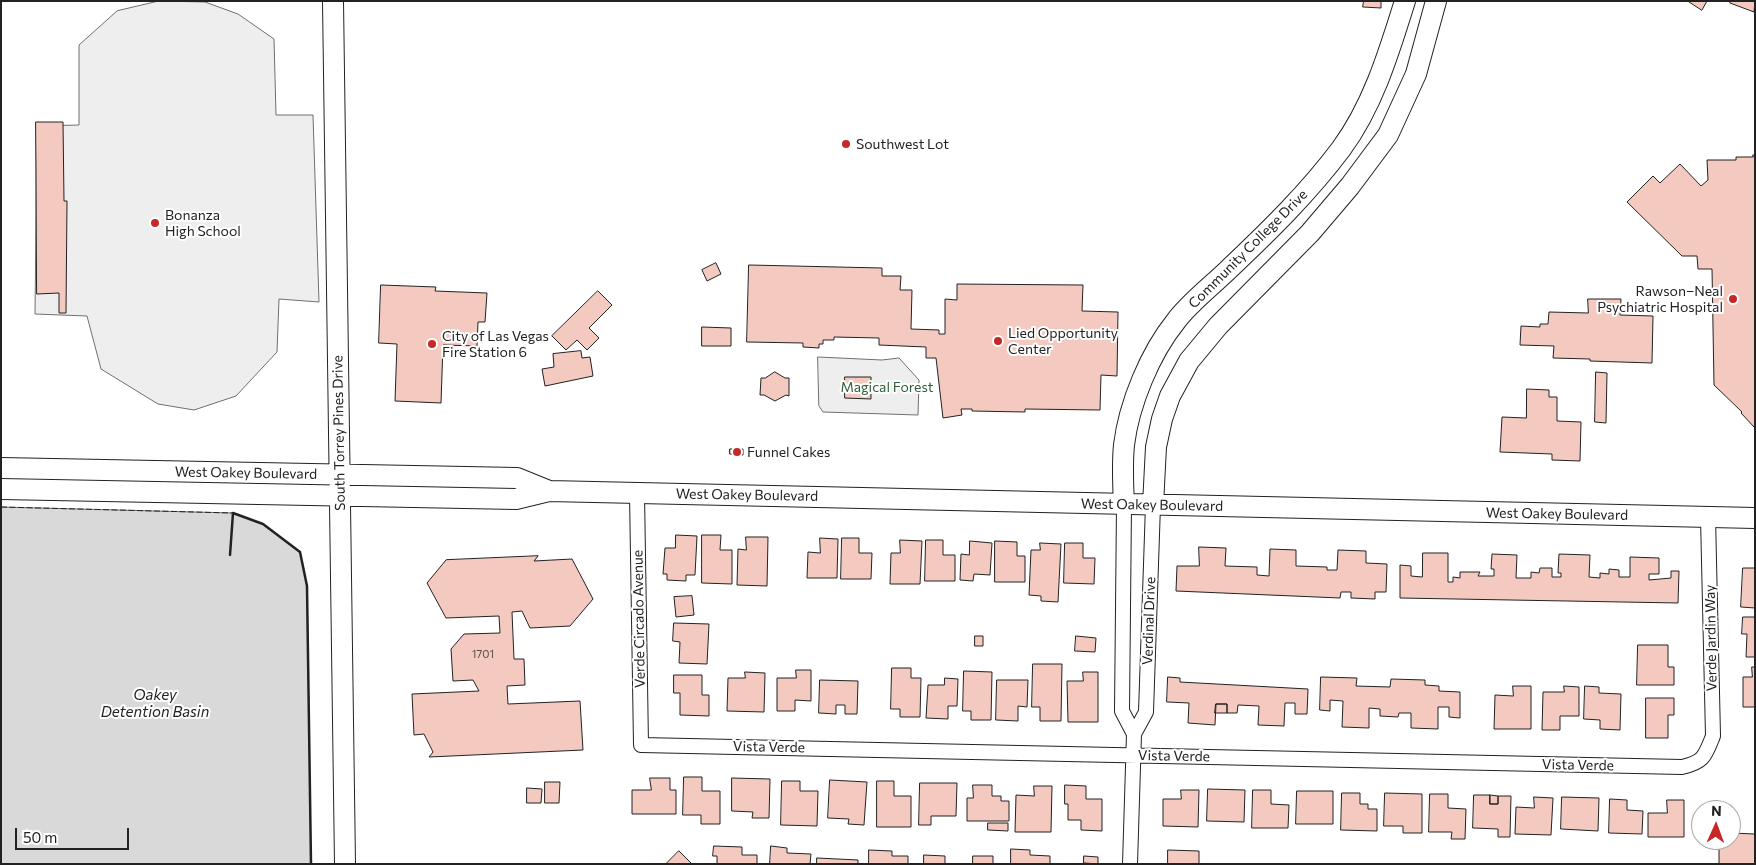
<!DOCTYPE html>
<html>
<head>
<meta charset="utf-8">
<style>
	body { margin:0 }
	#map { position:relative; width:1756px; height:865px; overflow:hidden; background:#fff; font-family:Commissioner,sans-serif }
	canvas { display:block }
	.frame { position:absolute; inset:0; border:2px solid #222; pointer-events:none }
	.north { position:absolute; left:1691px; top:800px; width:50px; height:50px; box-sizing:border-box; background:#fff; border:1px solid #a7a7a7; border-radius:50%; rotate:2deg; font-size:14px; font-weight:700; line-height:20px; text-align:center; color:#222 }
	.north::after { content:''; display:block; margin:auto; width:18px; height:22px; background:#c62828; clip-path:polygon(50% 0,100% 100%,50% 72%,0 100%) }
	.scale { position:absolute; left:15px; top:828px; width:114px; height:22px; box-sizing:border-box; border:2px solid #222; border-top:0; padding-left:6px; font-size:15px; line-height:18px; white-space:nowrap; color:#222; -webkit-text-stroke:4px #fff; paint-order:stroke }
</style>
</head>
<body>
<div id="map">
<canvas width="1756" height="865"></canvas>
<div class="frame"></div>
<div class="north">N</div>
<div class="scale">50 m</div>
</div>
<script>
const ctx = document.querySelector('canvas').getContext('2d');
ctx.lineJoin = 'round';
function fillPath(path, color) { ctx.fillStyle = color; ctx.fill(path, 'evenodd'); }
function stroke(path, color, width, dash) { ctx.strokeStyle = color; ctx.lineWidth = width; ctx.lineCap = dash ? 'butt' : 'round'; ctx.setLineDash(dash || []); ctx.stroke(path); }
function label(font, color, halo, rows, align = 'center') {
  ctx.font = font + ' Commissioner,sans-serif'; ctx.lineWidth = 4; ctx.setLineDash([]); ctx.textBaseline = 'middle'; ctx.strokeStyle = halo; ctx.fillStyle = color; for (const [text, x, y, turn = 0] of rows) {
    ctx.save(); ctx.translate(x, y); ctx.rotate((+turn || 0) * Math.PI / 180); ctx.textAlign = isNaN(turn) ? turn : align; if (halo) ctx.strokeText(text, 0, 0); ctx.fillText(text, 0, 0); ctx.restore();
  }
}
const green = new Path2D(`
	M159,1l46,1 33,12 36,25 2,76h37l6,187 -40,-3 -2,53 -41,44 -42,14 -36,-6 -57,-35 -14,-53 -52,-2 2,-188 42,-1v-80l38,-34z
	M818,357l64,3 17,-2 20,22 -1,35 -95,-3 -4,-6z`);
fillPath(green, '#eee');
stroke(green, '#6f6f6f', 1);
const water = new Path2D(`
	M1,507l232,6 30,11 37,28 7,34 4,278h-310z`);
fillPath(water, '#d9d9d9');
stroke(water, '#6f6f6f', 1);
const building = new Path2D(`
	M1364,1h17v7l-18,-1z
	M1688,1h19l-5,9z
	M1731,1h24l-1,11 -24,-9z
	M36,122h27l1,79h3l-1,112h-7v-20l-22,1z
	M1753,155h2v273l-14,-15 1,-1 -28,-27 -2,-116h-14l-1,-13h-15l-55,-54 26,-26 7,7 20,-19 21,22 7,-6 -1,-20h29v-3h17z
	M716,263l5,11 -14,7 -5,-11z
	M749,265l133,3v8h19l-1,14h12l-1,39 28,1v4h6v-35l12,1v-16l126,1 -1,26 36,1 -1,64 -16,-1 -1,35 -75,-1v3l-53,-1v-2h-11l1,6 -19,3 -7,-60h-10v-11l-47,-2v-7l-45,-1v3h-11v4h-4v4l-16,-1v-4l-56,-1z
	M381,285l55,2 -1,4 52,2 -2,29h-7l-1,24 -34,-1 -2,58 -46,-2 2,-57 -18,-1z
	M598,291l14,14 -23,23 10,10 -12,12 -10,-10 -11,10 -14,-14z
	M1588,299h33l-1,16 33,1 -1,47 -62,-2v-2l-37,-1 1,-12 -34,-1 1,-19 19,1v-3h8l1,-12 39,1z
	M702,327l29,1v18h-29z
	M581,351l1,7 8,-1 3,19 -48,10 -3,-17 12,-2 -1,-13z
	M775,372l10,6h4v18l-3,-1 -11,6 -11,-6h-4l1,-17h4z
	M1596,372l11,1 -1,50 -11,-1z
	M845,377h26v22l-26,-1z
	M1527,389l22,1v7h8v24l24,1 -1,39 -28,-1v-6l-52,-2 2,-35 24,1z
	M730,449h13v6l-13,-1z
	M676,535l21,1 -2,39h-9v6l-19,-1v-6h-4l2,-26h10z
	M702,535h19l-1,15h12v34l-30,-1z
	M746,537h22l-1,49 -30,-1 1,-36 8,1z
	M820,538l18,1 -1,39h-30l1,-26 12,1z
	M842,538h17v15h13l-1,26h-30z
	M900,540l22,1 -2,43h-30l1,-31h9z
	M926,540h17v15h12v26h-30z
	M970,541l22,2 -2,32 -16,-1 -1,7 -13,-1 1,-26 8,1z
	M995,541l22,1v14h8v26h-30z
	M1040,543l21,1 -3,58 -17,-1v-5l-12,-1 2,-45h9z
	M1065,543h18v15h12l-1,26 -30,-1z
	M1199,547l27,1 -1,18 32,1v8l12,1 1,-27 26,1v16l31,1v3h10l1,-20 28,1v12l21,1 -1,28h-11v7l-24,-1v-6h-10l-1,6 -164,-7 1,-25h22z
	M1423,553h25v29h5v-5l7,1v-6h20l-2,4h16v-7h-3l1,-15 25,1 -1,23h15v-6l8,1 1,-5h12v9h9v-4h-3l1,-19 31,1 -1,22 11,1v-5l9,1v-5l10,1v7h11v-20l29,1v16h-10v6l22,-2v-7h8l-1,32 -278,-5v-33l11,1v10l11,1z
	M538,556l-4,5 38,-2 21,40 -23,27 -40,2 -8,-17 -10,1 2,47h10l1,26 -18,1 1,18 72,-3 3,49 -154,7 4,-5 -9,-18 -10,1 -2,-41 67,-3 -6,-11 -20,1 -2,-32 13,-15 36,-1 -1,-17 -53,2 -19,-35 19,-23z
	M1743,568h12v40l-14,-1z
	M692,596l2,19 -18,2 -2,-20z
	M1743,617h12v40h-9l1,-23h-5z
	M674,623l35,1 -2,40 -28,-1 1,-21 -7,-1z
	M975,636h8v10h-8z
	M1076,636l20,2 -1,14 -20,-1z
	M1638,645h30v22h6v18h-37z
	M1033,664h29l-1,57h-21v-14h-8z
	M1752,667h3v40h-12v-30h9z
	M892,668h19v10h10l-1,39h-20v-8h-9z
	M796,670h15v31l-16,-1v11h-18v-33h19z
	M964,671l28,1 -1,48h-20v-9h-8z
	M745,672l20,1 -1,39 -37,-1 1,-33h17z
	M1083,672h15v50h-30l-1,-41h16z
	M674,675h28v20h7v21l-29,-1v-22h-6z
	M1168,677l12,1v4l128,7 -1,25h-12v-11h-10l-1,23 -26,-1 1,-19 -21,-1 -1,8h-10v-9h-11l-1,21 -27,-2 1,-20 -22,-1z
	M1321,677l36,1 -1,8 34,1 1,-8 34,1v5l14,1v5l21,1v26l-11,-1v-10h-11v22l-27,-1v-15h-12l-1,4 -18,-1v-7l-11,-1v20l-27,-1 1,-26 -13,-1v11l-10,-1z
	M945,678l13,1 -1,27h-9v13l-22,-1 2,-33h16z
	M820,680l38,1 -1,33h-12v-9h-9v9l-17,-1z
	M997,680h31l-1,27 -9,-1v15l-22,-1z
	M1513,686h18v43h-37l1,-34 18,1z
	M1564,686l15,1v29h-19v14h-18l1,-38h21z
	M1585,686l14,1v6l22,1 -1,36 -20,-1v-9l-16,-1z
	M1646,698h28v17h-6v23h-22z
	M1216,704h11v9h-12z
	M684,777h18v14h18v33h-19v-9h-18z
	M650,778h20v12h6v24h-44v-24h19z
	M732,778l38,1 -1,39h-17l1,-6 -21,-1z
	M830,780l37,2 -3,43 -16,-1 1,-5 -21,-1z
	M782,781h18v10h18l-1,35 -36,-1z
	M877,781h17v15h17v31h-34z
	M545,782h15l-1,21h-14z
	M920,783h37l-1,33h-25v9h-12z
	M973,785h19v11h9v5h8v20h-42v-23h6z
	M1065,785l21,1v13h16v32l-21,-1v-10h-13v-16h-3z
	M1034,786h18l-1,46h-36l1,-37 18,1z
	M527,788l15,1 -1,14h-14z
	M1208,789l37,1 -1,32 -37,-1z
	M1181,790h18l-1,37 -35,-1v-27h18z
	M1253,790h18v14l18,1 -1,23h-36z
	M1297,791h36v33h-37z
	M1342,793h18v11h8v5h9v22l-36,-1z
	M1385,793l37,1v39h-19v-7h-19z
	M1430,794h18v14l18,1 -1,30h-14l1,-7h-23z
	M1474,795h16v9h8v-8h13l-1,41h-12v-8l-25,-1z
	M1490,795l8,1v8h-8z
	M1534,797l19,1 -2,37 -36,-1 1,-27 18,1z
	M1562,797l37,1 -1,33 -37,-2z
	M1610,799l17,1v10l16,1 -1,23 -33,-1z
	M1667,800h17v37h-36v-24h19z
	M988,823h20v8l-20,-1z
	M1731,833l24,1v30h-36v-24h12z
	M714,846l28,1v8h15v9h-40v-8h-4z
	M771,846l16,2v5l24,1 -1,10h-40z
	M1011,849l19,1v5l20,1v8h-39z
	M869,850l23,1v5h16v8h-39z
	M1168,850l31,1v13h-31z
	M679,851l13,13h-26z
	M924,855l21,1v8h-21z
	M973,856h20v8h-20z
	M1084,856l14,1v7l-14,-1z
	M817,858l41,2v4h-41z`);
fillPath(building, '#f3c9c0');
stroke(building, '#222', 1);
const street = new Path2D(`
	M637,493l4,252 1041,22c22,-5 23,-11 31,-31l-5,-219
	M1124,505l-2,206 12,23 -4,130
	M1134,734l12,-22 7,-207`);
const secondary = new Path2D(`
	M333,1l12,863
	M1,468l516,10 32,13
	M1,489l515,10 33,-8 1206,27
	M1124,505c-1,-20 -2,-40 0,-60 5,-41 26,-92 52,-124 13,-18 38,-37 54,-53 39,-37 78,-75 111,-119 32,-43 48,-97 64,-148
	M1153,505l3,-58 6,-28 8,-23 19,-35 29,-35 92,-93 40,-47 38,-51 28,-61 20,-73`);
stroke(street, '#222', 16);
stroke(secondary, '#222', 22);
stroke(street, '#fff', 14);
stroke(secondary, '#fff', 20);
stroke(new Path2D(`
	M1,507l232,6`), '#222', 1, [6, 2.5]);
stroke(new Path2D(`
	M230,555l3,-42 30,11 37,28 7,34 4,278`), '#222', 2.5);
for (const [x, y, r, color] of [
	[846,144,5,"#c62828"],
	[155,223,5,"#c62828"],
	[1733,299,5,"#c62828"],
	[998,341,5,"#c62828"],
	[432,344,5,"#c62828"],
	[737,452,5,"#c62828"]
]) { const dot = new Path2D(); dot.arc(x, y, r, 0, 2 * Math.PI); ctx.fillStyle = color; ctx.fill(dot); stroke(dot, '#fff', 2); }
label('11px', '#564c4a', null, [
	["1701",483,654]
]);
label('14px', '#222', '#fff', [
	["Southwest Lot",856,144],
	["Bonanza",165,215],
	["High School",165,231],
	["Rawson–Neal",1723,291,"right"],
	["Psychiatric Hospital",1723,307,"right"],
	["Lied Opportunity",1008,333],
	["Center",1008,349],
	["City of Las Vegas",442,336],
	["Fire Station 6",442,352],
	["Funnel Cakes",747,452]
], 'left');
label('14px', '#222', '#fff', [
	["Community College Drive",1248,249,-45],
	["South Torrey Pines Drive",339,433,-91],
	["West Oakey Boulevard",246,473,1],
	["West Oakey Boulevard",747,495,1],
	["West Oakey Boulevard",1152,505,1],
	["West Oakey Boulevard",1557,514,1],
	["Verde Circado Avenue",639,619,-91],
	["Verdinal Drive",1149,621,-88],
	["Verde Jardin Way",1711,638,-91],
	["Vista Verde",769,747,1],
	["Vista Verde",1174,756,1],
	["Vista Verde",1578,765,1]
]);
label('14px', '#2f5e38', '#fff', [
	["Magical Forest",887,387]
]);
label('italic 15px', '#222', '#fff', [
	["Oakey",155,695],
	["Detention Basin",155,712]
]);
</script>
</body>
</html>
